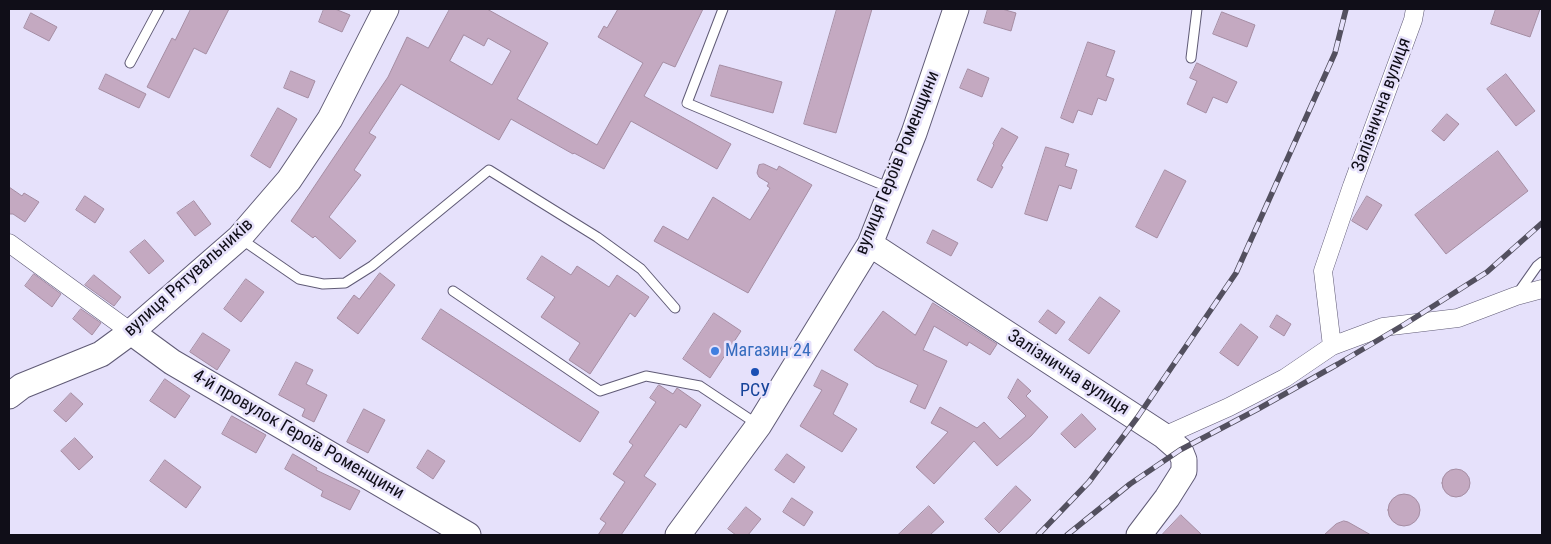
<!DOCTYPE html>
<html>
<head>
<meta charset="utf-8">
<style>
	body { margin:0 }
	#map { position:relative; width:1551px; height:544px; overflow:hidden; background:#e6e1fb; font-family:"Roboto Condensed",sans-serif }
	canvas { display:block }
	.frame { position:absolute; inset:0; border:10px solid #100e18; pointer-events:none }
</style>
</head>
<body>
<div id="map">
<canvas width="1551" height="544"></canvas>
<div class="frame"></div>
</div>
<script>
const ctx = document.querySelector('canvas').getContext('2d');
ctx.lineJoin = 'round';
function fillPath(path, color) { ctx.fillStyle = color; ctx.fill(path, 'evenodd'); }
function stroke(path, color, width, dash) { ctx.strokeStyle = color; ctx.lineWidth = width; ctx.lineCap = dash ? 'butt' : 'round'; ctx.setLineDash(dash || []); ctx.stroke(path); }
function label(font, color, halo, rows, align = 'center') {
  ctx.font = font + ' "Roboto Condensed",sans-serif'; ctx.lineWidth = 5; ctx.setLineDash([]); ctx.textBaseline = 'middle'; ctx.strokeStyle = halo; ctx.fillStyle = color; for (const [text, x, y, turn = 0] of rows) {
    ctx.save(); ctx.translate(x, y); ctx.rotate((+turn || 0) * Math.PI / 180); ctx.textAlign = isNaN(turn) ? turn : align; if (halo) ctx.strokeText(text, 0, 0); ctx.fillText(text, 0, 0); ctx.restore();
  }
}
const building = new Path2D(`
	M191,9h38l-23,45 -12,-6 -25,50 -22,-11 25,-49 3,2z
	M324,9h11l15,6 -8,17 -23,-10z
	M450,9h37l61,34 -31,56 80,46 46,-82 -45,-26 6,-11 3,2 11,-19h85l-28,58 -12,-5 -19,34 87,48 -14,25 -86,-48 -27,48 -30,-16 -1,1 -62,-35 -12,21 -98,-56 -32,49 7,4 -22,33 7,5 -32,42 27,24 -16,18 -25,-23 -2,2 -22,-17 97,-144 19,-40 21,11zM464,35l20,11 4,-8 23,13 -19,34 -42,-24z
	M837,9h35l-36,124 -32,-9z
	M988,9h14l14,4 -5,18 -27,-8z
	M1496,9h44l-10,28 -39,-13z
	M1222,12l33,13 -8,22 -34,-13z
	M31,13l26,14 -8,14 -25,-13z
	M1088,42l27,9 -9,25 8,3 -8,22 -8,-3 -6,17 -14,-5 -5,13 -12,-5z
	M1197,63l40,19 -10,21 -14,-6 -7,16 -19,-9 10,-23 -7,-3z
	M720,65l62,17 -9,31 -62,-17z
	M968,69l21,9 -7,19 -22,-9z
	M291,71l24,10 -7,17 -24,-10z
	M106,74l40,20 -7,14 -40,-19z
	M1506,74l29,37 -19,15 -29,-37z
	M278,108l19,11 -27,49 -19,-12z
	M1447,114l12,10 -15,17 -12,-10z
	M1002,128l16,9 -17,29 2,1 -11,21 -15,-8 17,-35 -1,-1z
	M1046,147l23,7 -4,12 12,4 -6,19 -12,-4 -12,36 -22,-7z
	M1498,151l30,40 -82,63 -31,-39z
	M764,164l13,6 2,-4 33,19 -64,108 -94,-52 9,-15 25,14 25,-43 37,23 20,-32 -3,-2 2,-3 -10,-6 -2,-4 2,-8z
	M1165,170l21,11 -29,57 -21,-11z
	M9,187l13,9 2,-3 15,9 -14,20 -12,-8h-4z
	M85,196l19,13 -9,14 -19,-13z
	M1367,196l15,9 -15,25 -15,-9z
	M194,201l17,23 -16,12 -18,-23z
	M933,230l25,13 -7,13 -24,-13z
	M145,240l19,21 -15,13 -19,-22z
	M542,256l29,19 6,-9 32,21 8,-12 32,22 -14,20 -5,-4 -40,61 -21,-14 11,-17 -39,-26 14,-20 -28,-18z
	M380,273l15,12 -37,49 -21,-16 17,-23 5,4z
	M34,274l27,20 -9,13 -27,-21z
	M94,275l27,22 -7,9 -29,-21z
	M246,279l18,13 -23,30 -17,-13z
	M1100,297l20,14 -31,43 -20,-14z
	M933,303l64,41 -7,11 -21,-13 -2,4 -33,-20 -11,24 24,11 -22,48 -15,-7 8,-17 -42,-19 -22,-16 29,-39 32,24z
	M81,309l20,14 -9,12 -19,-16z
	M441,309l158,103 -19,30 -158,-103z
	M1048,310l17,12 -9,12 -17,-12z
	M714,313l27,18 -31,47 -27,-19z
	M1277,315l14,9 -7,12 -14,-9z
	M1241,324l17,13 -20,29 -18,-13z
	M203,333l27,17 -13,20 -27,-18z
	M296,362l17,8 -7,14 21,11 -13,27 -12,-6 3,-7 -26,-14z
	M822,370l26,14 -15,30 24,15 -15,23 -42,-26 22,-36 -8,-4z
	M165,379l25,17 -15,22 -25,-17z
	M1018,379l13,12 -5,5 22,21 -17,19 -34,30 -23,-25 -40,43 -18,-17 32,-35 -17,-9 9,-16 37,21 7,-6 16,17 26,-23 -18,-18z
	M659,385l14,9 4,-6 24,17 -15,23 -6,-4 -36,52 12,8 -35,51h-23l8,-12 -6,-4 25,-37 -12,-8 20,-29 -4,-3 27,-40 -6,-4z
	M71,393l12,11 -17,18 -12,-11z
	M364,409l21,11 -17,33 -21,-11z
	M1082,414l14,15 -21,19 -14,-14z
	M232,416l34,19 -10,18 -34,-19z
	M75,438l18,19 -14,13 -18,-19z
	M428,450l17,11 -12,18 -16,-11z
	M293,454l24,14 -1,2 44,21 -10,19 -29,-14 2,-5 -38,-22z
	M787,454l18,13 -11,16 -19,-13z
	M165,460l36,27 -15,21 -36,-27z
	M1442 483a14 14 0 1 1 28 0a14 14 0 1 1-28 0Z
	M1016,486l15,14 -32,33 -14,-14z
	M1388 510a16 16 0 1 1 32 0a16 16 0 1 1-32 0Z
	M792,498l21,14 -9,14 -21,-14z
	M929,506l15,16 -14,13h-32z
	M746,507l15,12 -13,16h-12l-8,-6z
	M1181,515l21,20h-40z
	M1344,521l4,1 23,13h-47l12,-11z`);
fillPath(building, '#c4a9c1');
stroke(building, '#a58da3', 1);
const lane = new Path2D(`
	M723,9l-36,94 203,85
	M1191,58l6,-49
	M130,63l29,-54
	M241,239l58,40 24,5 22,-1 27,-17 117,-96 108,67 44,32 34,39
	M453,291l147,100 46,-15 54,10 57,38
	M1518,293l19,-27 5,-4`);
const street = new Path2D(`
	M9,243l122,89
	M1332,346l-9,-75 29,-85 61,-166 2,-11
	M1164,436l65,-29 56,-29 47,-32 51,-19 75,-9 58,-22 26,-7`);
const secondary = new Path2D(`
	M870,244l294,192 16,14 4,10v11l-17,27 -28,37
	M131,332l41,30 296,173
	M9,396l13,-10 79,-32 30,-22 108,-94 50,-58 41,-61 56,-110
	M678,535l81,-110 111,-181 44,-111 42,-124`);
stroke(lane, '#605b76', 11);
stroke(street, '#605b76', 19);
stroke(secondary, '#605b76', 27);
stroke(lane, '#fff', 9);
stroke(street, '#fff', 18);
stroke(secondary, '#fff', 25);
const rail = new Path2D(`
	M1038,535l51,-53 48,-64 99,-145 99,-220 11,-44
	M1067,535l63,-51 50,-34 78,-41 80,-45 67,-40 82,-52 55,-49`);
stroke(rail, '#53505f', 5.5);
stroke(rail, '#e6e1fb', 4, [11]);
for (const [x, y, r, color] of [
	[715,351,5,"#3f7fe0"],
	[755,372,5,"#1a4fb4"]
]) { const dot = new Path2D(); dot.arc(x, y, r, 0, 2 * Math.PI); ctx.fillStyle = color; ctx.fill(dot); stroke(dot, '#e6e1fb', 2); }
label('18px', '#100e18', '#e6e1fb', [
	["Залізнична вулиця",1382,105,-70],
	["вулиця Героїв Роменщини",898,163,-68],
	["вулиця Рятувальників",189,278,-42],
	["Залізнична вулиця",1068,373,33],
	["4-й провулок Героїв Роменщини",298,435,30]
]);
label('18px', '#366cbe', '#e6e1fb', [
	["Магазин 24",725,351]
], 'left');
label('18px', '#164399', '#e6e1fb', [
	["РСУ",755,391]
]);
</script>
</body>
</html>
